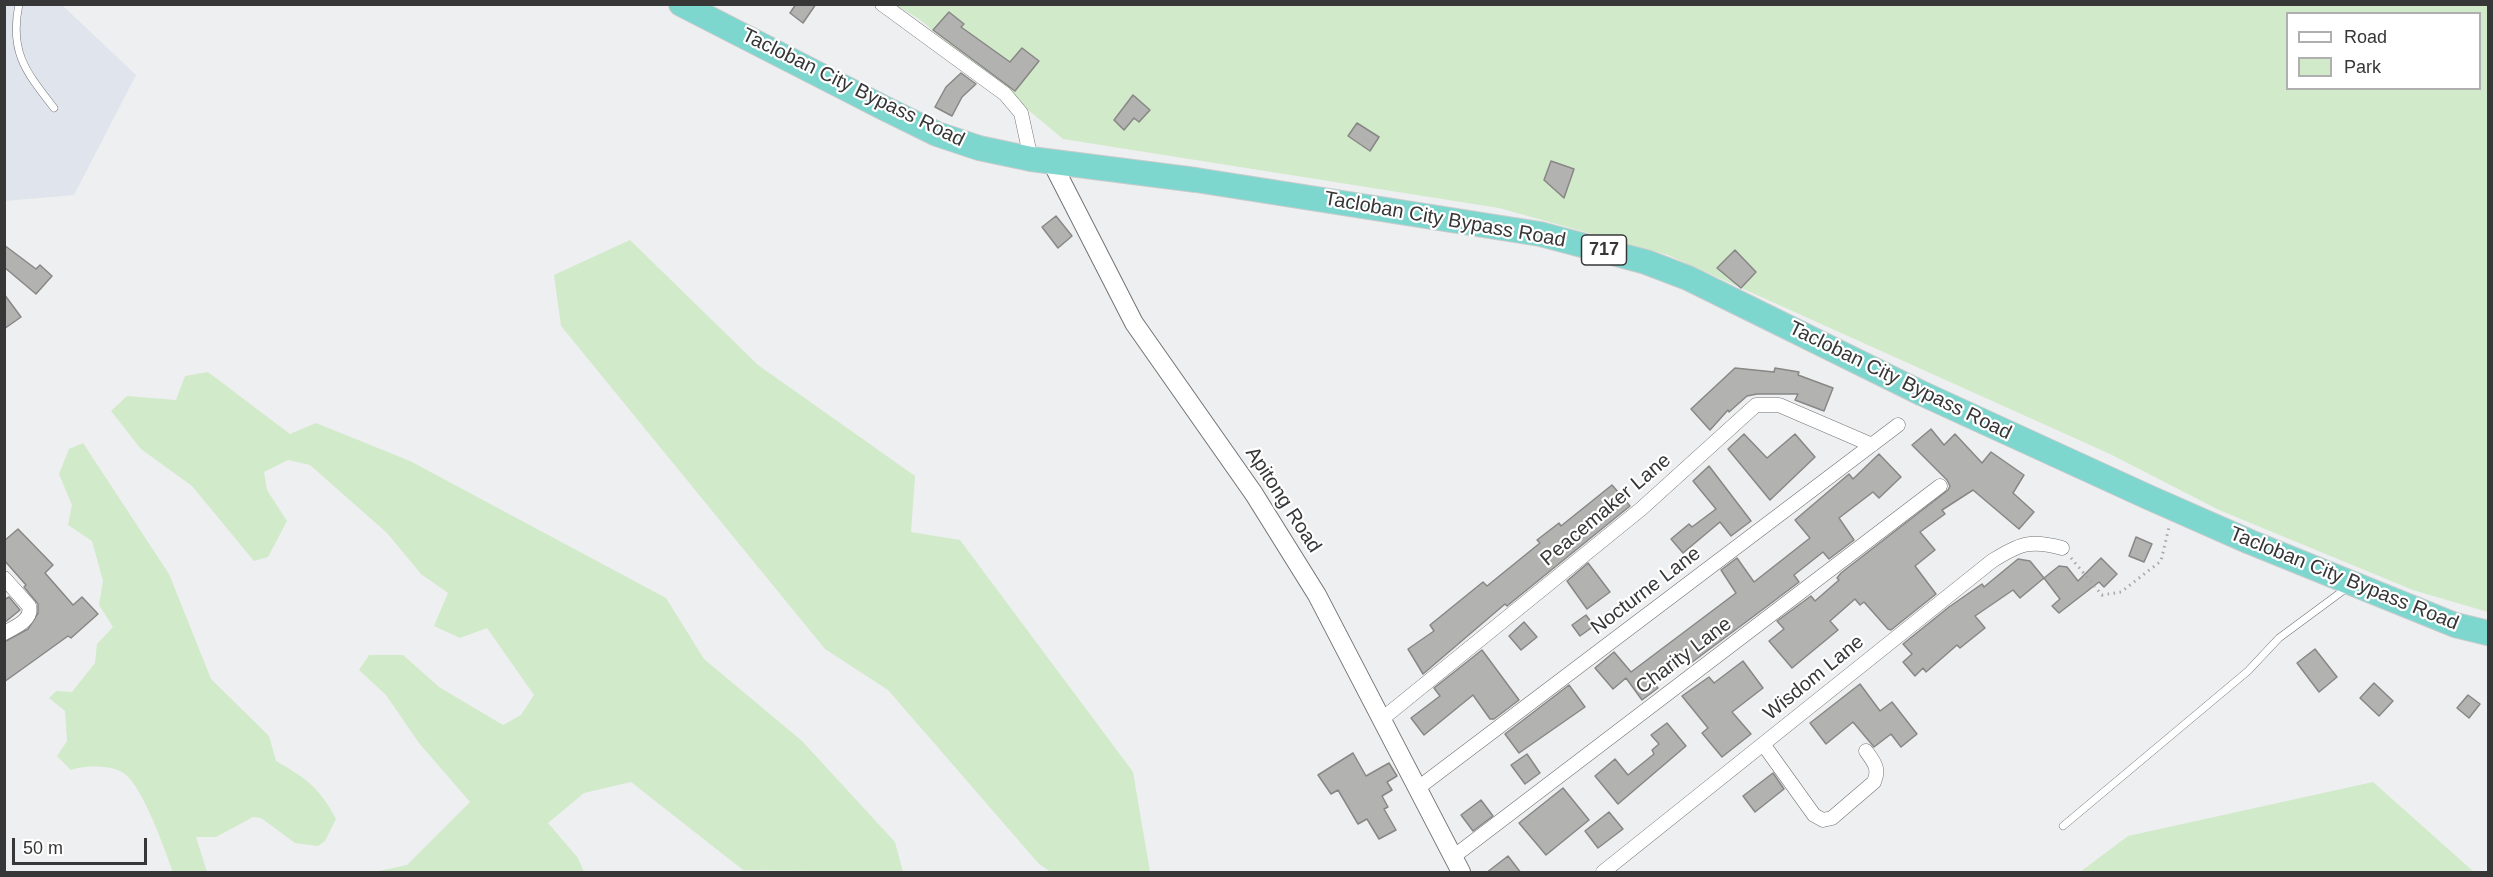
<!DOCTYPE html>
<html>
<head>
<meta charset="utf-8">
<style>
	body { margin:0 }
	#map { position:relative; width:2493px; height:877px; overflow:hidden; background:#eeeff1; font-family:Arial,sans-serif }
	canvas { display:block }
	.frame { position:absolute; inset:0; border:6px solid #373738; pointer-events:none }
	.legend { position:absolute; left:2286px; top:12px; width:195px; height:78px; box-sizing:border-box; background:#fff; border:2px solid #afafaf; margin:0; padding:8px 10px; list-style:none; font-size:18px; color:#373738 }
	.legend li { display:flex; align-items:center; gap:12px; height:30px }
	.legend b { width:30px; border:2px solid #afafaf }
	.scale { position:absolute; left:12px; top:838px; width:135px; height:27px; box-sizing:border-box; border:3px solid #373738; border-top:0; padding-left:8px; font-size:18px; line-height:21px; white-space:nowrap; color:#373738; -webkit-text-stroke:4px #fff; paint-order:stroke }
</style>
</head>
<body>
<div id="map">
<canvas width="2493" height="877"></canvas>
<div class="frame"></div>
<ul class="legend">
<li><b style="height:8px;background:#fff"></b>Road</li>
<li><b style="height:16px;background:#d1eac9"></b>Park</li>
</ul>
<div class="scale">50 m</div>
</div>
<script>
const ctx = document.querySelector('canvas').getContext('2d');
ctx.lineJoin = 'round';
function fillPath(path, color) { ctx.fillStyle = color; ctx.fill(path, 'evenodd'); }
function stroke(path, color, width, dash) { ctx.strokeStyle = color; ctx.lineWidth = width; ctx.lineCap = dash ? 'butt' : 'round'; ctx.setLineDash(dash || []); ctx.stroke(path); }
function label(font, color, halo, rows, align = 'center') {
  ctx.font = font + ' Arial,sans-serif'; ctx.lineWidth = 4.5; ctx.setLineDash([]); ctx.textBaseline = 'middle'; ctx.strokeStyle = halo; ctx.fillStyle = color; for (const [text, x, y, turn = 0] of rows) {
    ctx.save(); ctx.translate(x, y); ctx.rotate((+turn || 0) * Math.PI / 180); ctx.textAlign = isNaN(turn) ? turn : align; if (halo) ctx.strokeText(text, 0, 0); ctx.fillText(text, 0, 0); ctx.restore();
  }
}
fillPath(new Path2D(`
	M5,5h57l74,70 -62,120 -69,6z`), '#e0e4ec');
fillPath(new Path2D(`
	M896,5h1592v607l-75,-22 -194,-80 -109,-56 -442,-199 -169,-47 -436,-69 -144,-120zM2288,14h192v74h-192z
	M630,240l128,125 157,111 -4,56 49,8 173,232 17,100h-99l-12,-8 -151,-174 -63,-41 -264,-323 -7,-51z
	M208,372l82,62 26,-11 94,38 256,137 38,61 98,82 93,101 8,30 -160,-2 -112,-88 -47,11 -36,30 30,35 6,14h-210l33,-7 63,-63 -51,-59 -33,-48 -27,-25 10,-15h34l36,32 64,38 18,-10 13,-20 -47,-67 -27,10 -26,-12 14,-33 -27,-19 -34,-41 -77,-68 -22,-5 -24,12 3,18 20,31 -19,36 -14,4 -62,-75 -51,-37 -30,-38 16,-15 49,4 9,-24z
	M83,443l86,131 42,105 58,57 7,25c31,18 43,26 60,58l-11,22 -7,5 -23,-3 -34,-25 -8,-1 -37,20h-20l11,35h-34c-8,-22 -31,-89 -51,-100 -12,-7 -39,-7 -51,-2l-14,-14 10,-15 -2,-30 -16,-13 7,-7 16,1 23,-29 2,-19 16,-17 -14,-22 4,-24 -11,-40 -24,-16 4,-20 -13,-31 10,-25z
	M2373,782l101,90h-394l48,-36z`), '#d1eac9');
const building = new Path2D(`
	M796,4h20l-13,19 -13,-10z
	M949,12l15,12 -3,3 49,35 12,-14 17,13 -24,30 -82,-61z
	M961,73l15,11 -14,13 -10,19 -17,-9 11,-20z
	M1133,95l17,15 -11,12 -5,-4 -10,12 -10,-10z
	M1357,123l22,14 -9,14 -22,-15z
	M1551,161l23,8 -10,29 -20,-18z
	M1056,216l16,20 -14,12 -16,-21z
	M4,245l32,24 4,-4 12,11 -16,18 -32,-27z
	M1735,250l21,22 -15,16 -24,-20z
	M4,294l17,23 -17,12z
	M1735,368l39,4 1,-4 24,4 -1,3 35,13 -9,23 -29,-11 3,-6h-41l-10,2 -18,16 -1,-2 -18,20 -19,-21z
	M1931,429l13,16 11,-11 27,29 9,-11 33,23 -11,18 21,19 -15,17 -46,-39 -31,20 3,4 -25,18 15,18 -20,16 21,28 -45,36 -3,-1 -24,-27 -4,3 -5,-6 -25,22 8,9 -46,38 -23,-27 15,-12 -7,-8 34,-25 4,5 24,-21 -2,-2 4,-5 107,-83 2,-4 -3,-6 -35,-35z
	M1744,434l23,24 28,-24 20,23 -45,43 -42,-51z
	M1879,454l22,23 -22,21 -6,-6 -34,26 15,22 -25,19 -6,-7 -29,23 5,7 -33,25 -79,59 -4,-6 -29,23 4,5 -16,12 -16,-22 -13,11 -18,-21 19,-16 17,20 105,-79 -15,-23 16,-12 17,24 56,-44 -15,-18 54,-46 4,5z
	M1709,466l42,55 -20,15 -11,-14 -37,31 -12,-14 18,-15 3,3 24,-18 -23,-28z
	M1612,485l18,21 -123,100 -2,-2 -82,70 -15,-25 26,-18 -4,-6 53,-43 4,4 53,-43 -3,-3 22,-17 2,3z
	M18,529l35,36 -8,8 28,32 9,-8 16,17 -27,24 -3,-2 -64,46v-40l24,-13 10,-16v-9l-14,-17 2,-2 -22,-25v-19z
	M2136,537l16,7 -8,18 -15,-6z
	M2101,558l16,16 -13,13 -5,-5 -40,31 -7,-7 8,-7 -16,-21 15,-12 8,1 11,14z
	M2018,559l12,2 14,17 -24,20 -7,-8 -38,26 10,12 -25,20 -3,-3 -31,27 -3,-4 -8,8 -12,-14 9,-8 -9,-10 46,-37 33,-23 2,3z
	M1588,563l22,29 -23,17 -20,-28z
	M9,597l11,13 -16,13v-23z
	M1586,615l8,11 -14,10 -8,-11z
	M1524,622l13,15 -16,13 -12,-14z
	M2315,649l22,28 -18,15 -22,-29z
	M1482,650l37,50 -25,19h-4l-17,-24 -49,40 -13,-17 29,-22 -6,-8z
	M1743,661l20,27 -31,24 19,22 -29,23 -20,-24 6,-5 -26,-32 27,-19 5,6z
	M2374,683l19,18 -14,15 -19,-18z
	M1860,684l20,27 12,-9 25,32 -16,13 -10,-13 -17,13 -21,-25 -27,22 -16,-21z
	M1569,685l16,22 -66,46 -14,-19z
	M2468,695l12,9 -11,14 -12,-10z
	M1667,723l19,23 -68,58 -23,-28 20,-17 13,16 26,-21 -2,-4 7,-6 -8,-9z
	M1353,753l13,23 23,-13 8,13 -10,6 5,8 -10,6 6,11 -4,2 12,21 -17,9 -12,-20 -9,5 -20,-34 -7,4 -13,-19z
	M1527,754l13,19 -15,11 -14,-19z
	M1773,773l11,16 -29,23 -12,-16z
	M1563,788l26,32 -43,35 -27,-32z
	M1481,800l12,16 -20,15 -12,-16z
	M1609,812l14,17 -25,19 -13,-17z
	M1508,856l13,17h-35z`);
fillPath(building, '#b2b2b0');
stroke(building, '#888786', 1.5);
const service = new Path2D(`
	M19,4c-10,48 7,68 35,104
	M2063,826l185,-155 31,-33 69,-51`);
const minor = new Path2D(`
	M882,4l123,90 16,19 10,46
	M4,578l25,28c4,14 -14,21 -25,27
	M1382,719l259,-210 115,-104h23l93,40
	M1763,744l51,71 9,5 9,-2 42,-36c6,-13 0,-20 -8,-31
	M1418,788l480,-363
	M1453,857l487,-371
	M1603,872l389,-311c27,-17 38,-22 70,-13`);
const tertiary = new Path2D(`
	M1051,161l83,162 120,171 63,101 144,277`);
const trunk = new Path2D(`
	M681,4l205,105 51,25 42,14 52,11 165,21 344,54 106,28 42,16 233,115 227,104 102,45 205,83 33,8`);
stroke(service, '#727374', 8);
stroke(minor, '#727374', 15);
stroke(tertiary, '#727374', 20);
stroke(trunk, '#cbcbcb', 26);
stroke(new Path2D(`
	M2071,558l31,37 19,-3 40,-31 8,-34`), '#a6a7a9', 3, [1.5, 4.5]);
stroke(service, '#fff', 7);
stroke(minor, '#fff', 14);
stroke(tertiary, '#fff', 18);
stroke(trunk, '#7ed7cf', 24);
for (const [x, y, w] of [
	[1604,250,45]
]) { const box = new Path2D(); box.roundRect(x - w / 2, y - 15, w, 30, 4.5); ctx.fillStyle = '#fff'; ctx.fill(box); stroke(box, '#373738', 1.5); }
label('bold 18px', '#373738', null, [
	["717",1604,250]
]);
label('20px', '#373738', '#fff', [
	["Tacloban City Bypass Road",853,88,26],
	["Tacloban City Bypass Road",1445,220,10],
	["Tacloban City Bypass Road",1900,381,26],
	["Apitong Road",1283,500,57],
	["Peacemaker Lane",1606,510,-40],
	["Tacloban City Bypass Road",2344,579,22],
	["Nocturne Lane",1646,591,-37],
	["Charity Lane",1684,656,-37],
	["Wisdom Lane",1814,678,-39]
]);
</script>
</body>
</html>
